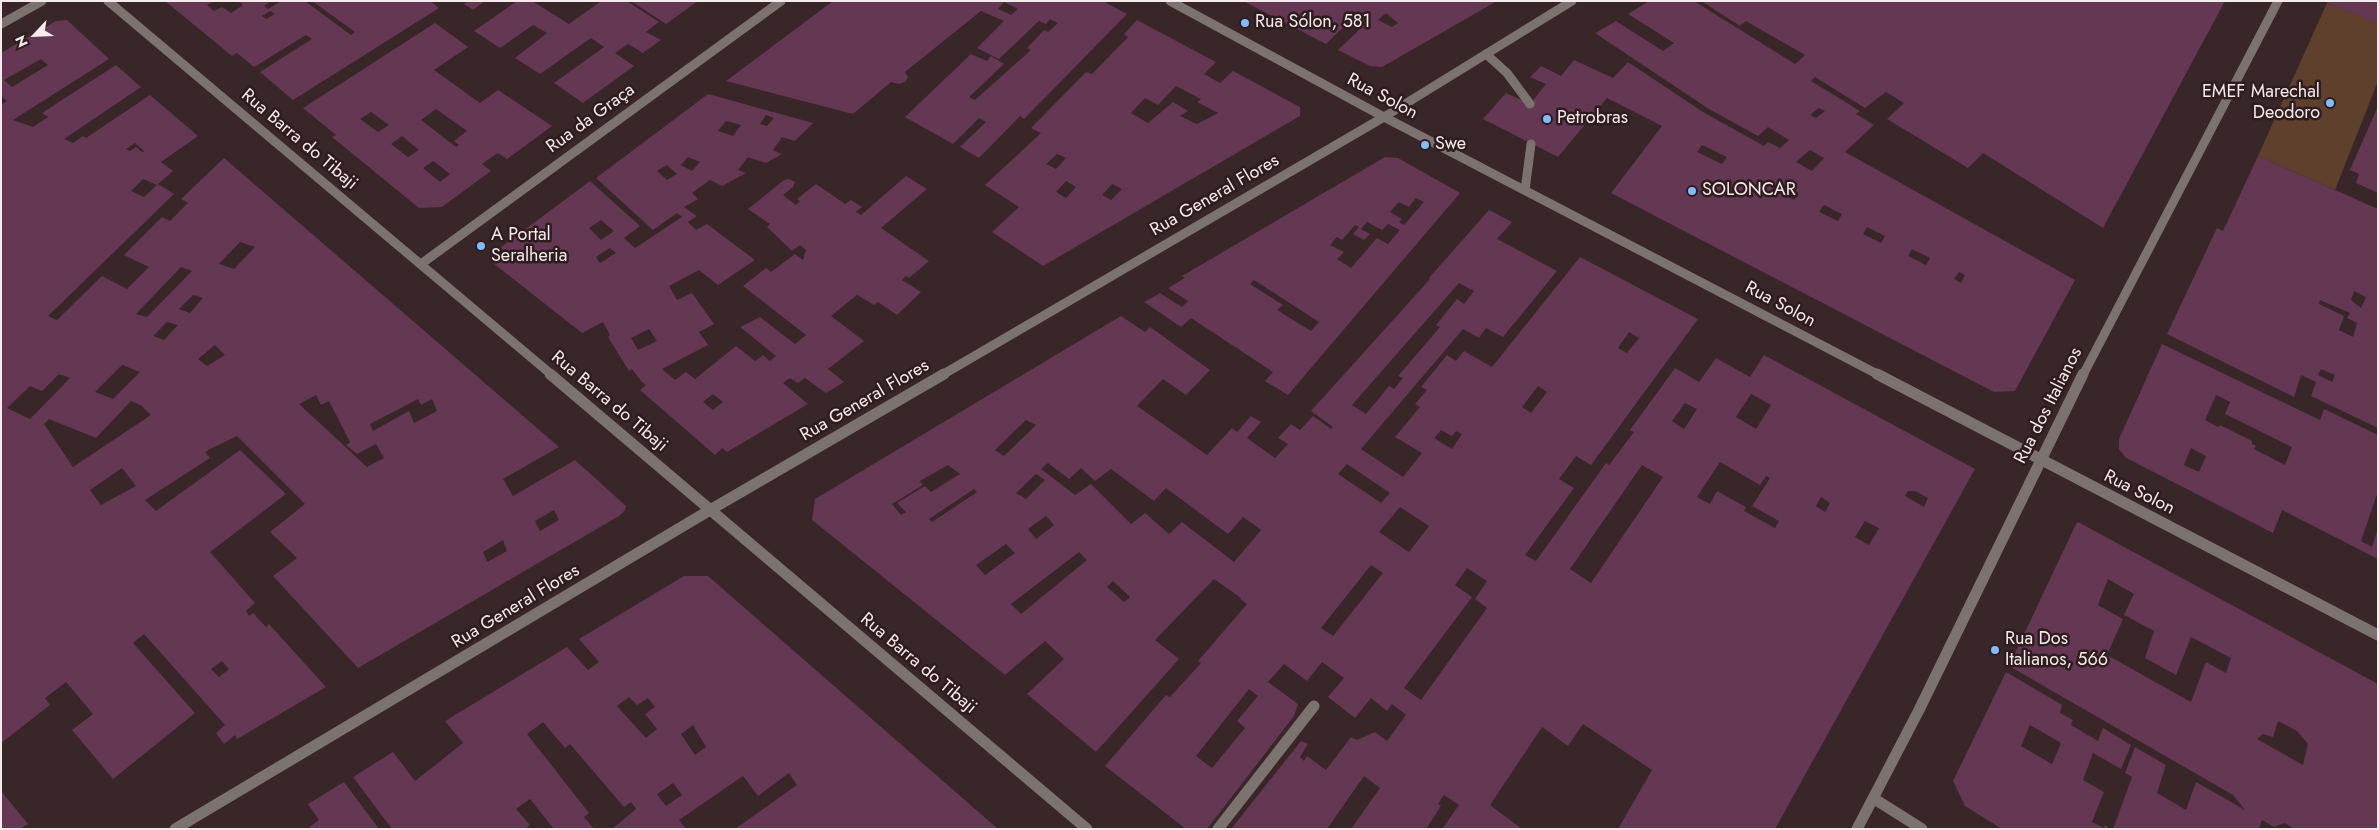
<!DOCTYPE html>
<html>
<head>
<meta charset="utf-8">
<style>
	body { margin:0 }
	#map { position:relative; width:2379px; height:830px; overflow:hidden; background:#392629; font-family:Jost,sans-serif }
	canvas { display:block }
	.frame { position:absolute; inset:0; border:2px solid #f7eaec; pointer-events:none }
	.north { position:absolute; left:10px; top:10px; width:50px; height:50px; -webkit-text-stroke:4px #2e1c1f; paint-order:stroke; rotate:245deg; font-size:14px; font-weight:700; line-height:20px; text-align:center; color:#f7eaec }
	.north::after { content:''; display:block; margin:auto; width:18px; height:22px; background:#f7eaec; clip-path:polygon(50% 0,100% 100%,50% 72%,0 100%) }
</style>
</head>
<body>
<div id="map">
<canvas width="2379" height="830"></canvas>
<div class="frame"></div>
<div class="north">N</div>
</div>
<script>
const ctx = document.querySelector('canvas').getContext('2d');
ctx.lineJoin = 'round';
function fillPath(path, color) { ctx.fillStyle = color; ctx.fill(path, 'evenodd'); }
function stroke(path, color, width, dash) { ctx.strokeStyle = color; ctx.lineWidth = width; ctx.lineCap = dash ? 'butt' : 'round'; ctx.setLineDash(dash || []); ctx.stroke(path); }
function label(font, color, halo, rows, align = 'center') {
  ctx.font = font + ' Jost,sans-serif'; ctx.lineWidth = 5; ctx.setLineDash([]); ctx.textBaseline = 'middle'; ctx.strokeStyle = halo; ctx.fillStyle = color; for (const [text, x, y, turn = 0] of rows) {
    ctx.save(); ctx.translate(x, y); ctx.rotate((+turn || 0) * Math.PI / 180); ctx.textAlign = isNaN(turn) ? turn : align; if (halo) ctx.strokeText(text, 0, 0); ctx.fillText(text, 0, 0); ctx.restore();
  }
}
fillPath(new Path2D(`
	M2327,3l51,20v58l-43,109 -77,-34z`), '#5e402c');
fillPath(new Path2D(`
	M165,1h49l-7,4 7,6 8,-4 9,6 12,-8 -4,-4h32l-7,5 4,3 13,-8h24l46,34 4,-3 -43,-31h118l9,7 -146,92 -33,-28 52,-33 -6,-4 -52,32 -17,-14 -5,3zM270,11l5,3 -9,5 -4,-3z
	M469,1h16l-12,9 -9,-6z
	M517,1h15l37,23 32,-23h26l32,21 -13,10 15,8 -18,13 -15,-9 -13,9 19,13 -51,37 -29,-20 50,-36 -13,-9 -51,36 -25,-16 32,-25 -14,-8 -33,23 -26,-17z
	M631,1h67l-32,23z
	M833,1h270l24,13 -103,105 -4,-3 -41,42 -19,-11 26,-25 -7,-4 -26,26 -48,-27 66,-63 16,7 4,-5 13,8 -35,33 6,3 56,-50 -4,-2 17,-18 4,2 10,-9 -8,-4 -4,5 -7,-3 -40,38 -22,-11 27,-27 -23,-10 -76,61 3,5 -3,5 -6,2 -8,-2 -38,32 -127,-33zM1004,2l14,7 -7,6 -13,-6z
	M1243,1h254l-115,66 -12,-1 -32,-16 22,-21 -12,-6 -22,21zM1386,13l12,10 -6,4 -14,-7z
	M1649,1h45l101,63 10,-9 -59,-34 -6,5 -39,-25h524l-122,227 -120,-75 -15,15 -81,-49 17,-16 -18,-11 -21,16 -50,-31 -4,4 49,30 -4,3 18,11 -29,27 230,128 -60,111 -21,1 -383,-199 51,-67 -55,-28 -49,59 -75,-38 23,-26 24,11 16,-20 -16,-7 11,-11 20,10 13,-16 39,18 15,-16 75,50 61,34 4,-4 12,6 9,-8 -21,-13 -10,9 -49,-27 -114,-76 21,-12 47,30 11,-8 -46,-29zM1819,108l6,3 -9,7 -6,-3zM1702,145l25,12 -5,7 -25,-12zM1810,150l14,8 -12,13 -16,-9zM1785,186l14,7 -5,7 -14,-7zM1824,205l18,9 -4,7 -19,-9zM1867,227l18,9 -4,7 -18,-9zM1912,249l18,9 -4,7 -18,-9zM1959,272l6,3 -4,8 -7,-4z
	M2328,1h50v23l-51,-21z
	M67,20l42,39 -96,61 20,7 15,-10 -6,-4 74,-48 25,22 -77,52 9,4 10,-7 3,2 64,-43 48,41 -37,26 12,9 -15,13 16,10 -126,122 9,4 45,-44 25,13 22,-22 -25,-12 38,-38 8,4 18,-18 -7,-4 43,-41 335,289 -56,32 10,17 62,-36 51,46 -1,4 -6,6 -261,152 -85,-92 24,-18 -27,-26 35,-28 -68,-68 -27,13 -5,3 5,6 -65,42 11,11 84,-61 46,44 -76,58 45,51 -9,8 3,5 4,-3 13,14 3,-3 57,63 -89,52 -2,-4 -11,9 -8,-11 9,-8 -81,-91 -11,9 62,70 -82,66 -41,-49 21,-16 -27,-32 -21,16 5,7 -49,38v-638l6,-4 -6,-5v-43l55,-32zM41,59l7,6 -36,22 -8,-7zM135,143l9,8 -2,1 -6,-5 -6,4 -4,-2zM143,179l14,6 -13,12 -13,-6zM240,242l15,5 -21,22 -15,-5zM181,267l11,4 -45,46 -11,-3zM193,295l10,3 -13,15 -11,-4zM167,322l11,3 -14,15 -11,-4zM215,345l10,10 -18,11 -9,-7zM122,365l18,7 -27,27 -18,-7zM59,374l11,4 -40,41 -23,-11 23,-22 12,5zM316,395l5,10 8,-4 21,41 -4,3 11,9 19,-10 8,14 -17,9 -68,-63zM418,399l3,6 11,-6 5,12 -23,12 -5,-12 -36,20 -3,-7zM131,401l11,5 9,9 -78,52 -29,-43 5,-5 47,19zM122,468l14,18 -35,19 -11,-15zM554,510l5,10 -19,11 -5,-10zM503,540l4,11 -20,11 -4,-10zM222,661l7,8 -10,8 -8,-8z
	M1137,20l79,42 -12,12 16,9 13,-12 67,36v9l-257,150 -51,-34 27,-25 -34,-22 56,-52 -10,-5 55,-56 6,2 36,-37 -4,-3zM1176,86l25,13 -4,3 21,11 -21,11 -17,-8 8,-5 -15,-9 -25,21 -17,-10 14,-15 13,7zM1057,154l9,4 -10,11 -10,-5zM1066,181l10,6 -10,11 -10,-6zM1112,184l10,5 -11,11 -9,-5z
	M435,23l33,24 -34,23 46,33 18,-13 54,36 -45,33 -9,-6 -16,11 9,7 -49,36 -23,1 -87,-71 4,-2 -33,-27zM436,109l31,22 -13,10 5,4 -3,2 -35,-27zM371,112l18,13 -11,7 -18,-13zM402,136l17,14 -11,7 -17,-13zM433,161l17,13 -10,8 -17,-14z
	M708,94l105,29 -18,18 -13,-4 -9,13 9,4 -16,9 -18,-6 -10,13 8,3 -24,13 -12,-6 -18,13 6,6 -14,8 13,9 -9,6 8,8 11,-6 48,36 -37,25 -19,-15 -30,16 8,14 15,-7 22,31 -15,8 9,13 -46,24 13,11 11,-8 9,7 41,-33 19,15 8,-6 7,6 6,-5 -36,-29 20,-10 35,27 11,-9 -63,-49 23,-18 5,4 24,-18 8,6 3,-10 -6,-5 -8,6 -25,-24 3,-3 -22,-15 36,-29 5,-1 6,3 -2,5 -10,8 13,10 4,-4 -3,-2 19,-15 29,20 6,-4 11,7 -6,5 5,3 45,-39 21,13 -46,39 48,33 -20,17 -3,-2 -4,4 19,12 -24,23 -19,-13 -4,3 -17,-10 -26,21 33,25 -36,28 16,13 -18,11 -21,-15 -7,5 -8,-5 -7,5 25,21 -81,48 -5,-4 -7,7 -75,-65 6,-5 -5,-4 -9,-12 -3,2 -21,-34 2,-2 -7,-13 -21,11 -89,-70 3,-12 94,-70 50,45 -16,12 11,10 47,-31 -5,-4 -24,17 -57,-52zM766,115l8,3 -7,8 -7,-2zM726,121l15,4 -8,11 -15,-5zM688,157l12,5 -8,9 -11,-6zM667,165l10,9 -10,6 -10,-9zM601,220l13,11 -13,9 -12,-12zM610,248l6,5 -16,10 -4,-6zM649,329l8,12 -19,9 -7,-12zM713,394l10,8 -10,8 -10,-8z
	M2378,106v87l-22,-10 3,-9 -9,-4z
	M2258,156l120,53v219l-67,-32 5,-14 -15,-7 -7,22 -127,-63 50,-106 6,3zM2354,291l12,6 -5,11 -10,-8zM2320,300l30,13 -3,5 10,5 -4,14 -14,-7 5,-14 -25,-12zM2321,369l14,6 -3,7 -14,-7z
	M1385,157l13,1 62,35 -172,202 -23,-14 8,-9 -82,-54 -10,9 -37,-25 16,-9 22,14 6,-6 -20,-13 17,-10 -3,-2zM1416,198l8,4 -20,23 -5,-3 3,-3 -12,-7 9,-10 10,5zM1367,222l15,8 6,-6 12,6 -12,14 -11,-6 -26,30 -14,-9 7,-7 -14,-7 7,-8 5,3 13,-15 4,2 -6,7 11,6 6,-6 -9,-5zM1254,280l65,42 -8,9 -34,-21 6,-5 -33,-21z
	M1489,210l23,12 -15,17 60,32 -54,66 -17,-9 -7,10 -16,-9 -102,120 42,28 19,-24 -27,-16 25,-30 -5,-3 12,-14 -6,-3 26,-32 9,6 8,-10 28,16 88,-110 118,62 -107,146 -15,-9 -17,23 15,9 -49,67 11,6 70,-98 3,2 25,-33 -4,-2 45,-62 24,14 17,-24 34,19 14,-22 211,114 -200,360h-157l34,-59 -69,-46 -15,22 -26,-19 -52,78 32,24h-80l17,-24 -15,-10 -6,9 3,2 -15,23h-75l29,-41 -16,-12 -37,53h-96l70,-88 7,3 -8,13 4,4 3,-5 19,14 25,-33 6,3 18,-8 12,9 19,-26 -14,-11 -5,7 -16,-13 -16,20 -27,-21 16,-19 -22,-16 -15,19 -23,-17 -16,18 30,22 -4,12 -87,113h-21l-81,-63 61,-71 4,2 31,-34 -3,-2 49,-57 -7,-5 1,-1 -27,-19 -59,61 24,19 -83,93 -69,-58 37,-35 -19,-18 -40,34 -193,-155 3,-21 306,-183 24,16 5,-5 60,43 -24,25 -23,-16 -26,27 70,49 25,-27 5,4 14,-16 10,6 -14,16 28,20 13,-14 -10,-6 13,-14 9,6 13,-14 18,13 2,-2 -22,-16 119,-132 -1,-1zM1459,283l15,8 -10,13 -7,-5 -21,26 4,2 -42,49 5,2 -9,11 -5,-3 -23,28 -14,-9zM1629,332l10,6 -12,15 -9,-5zM1538,386l9,6 -16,21 -9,-6zM1751,394l20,11 -15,24 -20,-12zM1685,403l12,6 -13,20 -12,-8zM1026,420l10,5 -32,31 -9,-6zM1441,430l11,6 4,-5 6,3 -10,15 -18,-11zM1720,462l40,23 6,-9 4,2 -18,28 27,15 -4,7 -31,-17 2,-4 -29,-16 -7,13 -13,-7zM1048,463l21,16 12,-11 14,13 16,-12 43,32 12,-13 62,46 15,-17 18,13 -27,32 -52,-40 -13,12 -24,-21 -14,11 -40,-40 -16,11 -34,-26zM1347,464l43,29 -9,10 -43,-29zM948,465l12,9 -29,18 -6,-6 -28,17 9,9 -5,3 -9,-11 31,-19 -3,-4zM1642,465l21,12 -72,106 -21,-14zM1036,474l9,6 -19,19 -10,-6zM974,489l3,3 -45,30 -3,-3zM1908,491h7l13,7 -4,9 -19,-11zM1821,497l9,6 -5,9 -9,-6zM1400,507l29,19 -20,26 -30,-20zM1046,516l8,9 -18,14 -8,-10zM1865,521l14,7 -10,17 -14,-8zM1006,544l9,9 -30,22 -9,-10zM1079,552l8,8 -66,54 -10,-10zM1371,565l12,8 -50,63 -12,-8zM1467,568l20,13 -12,18 12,9 -66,92 -17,-12 68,-91 -17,-12zM1113,581l17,16 -6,5 -17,-15zM1249,689l9,7 -21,25 8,7 -33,40 -16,-12z
	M2162,344l158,76 4,-11 54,26v56l-17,50 11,6 6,-19v31l-96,-49 -9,23 -147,-75 -7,-9v-10zM2216,395l14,7 -5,12 67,33 -7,18 -31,-16 2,-3 -4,-2v-3l-32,-16 -2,2 -13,-7zM2191,448l15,8 -7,16 -15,-7z
	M2078,522l300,162v145h-84l-9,-6 -11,4 -12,-7 -3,9h-146l19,-52 -7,-4 10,-26 31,18 -9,28 29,17 10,-28 49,28 -12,-15 -224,-129 67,-142zM2108,579l26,15 -10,21 30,16 -9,27 31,17 15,-38 40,21 -5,15 -20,-11 -15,40 -84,-47 16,-36 -25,-14zM2278,721l19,10 11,13 -5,21 -46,-26 6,-5 10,3z
	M684,576h24l290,253h-263l62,-44 -8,-12 -31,23 -15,-20 -64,44 7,9h-74l24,-20 -5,-7 -7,5 -54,-63 -5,4 -22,-26 -16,12 62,79 -5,4 10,12h-40l-24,-30 -14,10 14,16 -5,4h-133l-39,-52 40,-25 22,29 48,-38 -18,-22 122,-74 21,23 11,-8 -20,-23zM629,697l8,8 11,-7 7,9 -10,7 12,15 -11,9 -29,-32zM693,725l13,22 -11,8 -14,-21zM673,783l9,12 -16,11 -9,-12z
	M2006,672l56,33 -2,8 13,7 -2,5 27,16 5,-13 28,17 -10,24 -28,-16 -10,27 21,12 -12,30 12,6 1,-3 5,4h-108l-37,-23 -12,-25zM2030,725l31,18 -9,21 -31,-18z
	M344,782l35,47h-72l12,-9 -11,-16z
	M1,791l27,33 -8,5h-19z`), '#643752');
stroke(new Path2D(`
	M1486,54l21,19 23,31
	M1525,190l6,-46`), '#7c7270', 9);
stroke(new Path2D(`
	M1218,829l96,-123`), '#7c7270', 11);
stroke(new Path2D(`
	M1,24l41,-23
	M421,264l360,-263
	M942,375l442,-258 188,-116
	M2083,375l195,-374`), '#7c7270', 9);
stroke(new Path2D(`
	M1873,798l49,31
	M175,829l535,-319 234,-136
	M1857,829l62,-119 164,-336`), '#7c7270', 11);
stroke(new Path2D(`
	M108,1l444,374
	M1170,1l214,116 495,258`), '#7c7270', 9);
stroke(new Path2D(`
	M550,374l537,455
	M1877,374l501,261`), '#7c7270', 11);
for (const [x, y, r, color] of [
	[1245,23,5,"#82bcfa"],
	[2330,103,5,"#82bcfa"],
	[1547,119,5,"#82bcfa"],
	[1425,145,5,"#82bcfa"],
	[1692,191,5,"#82bcfa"],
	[481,246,5,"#82bcfa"],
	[1995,650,5,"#82bcfa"]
]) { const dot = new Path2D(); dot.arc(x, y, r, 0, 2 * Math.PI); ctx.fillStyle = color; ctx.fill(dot); stroke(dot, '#2e1c1f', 2); }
label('18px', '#f7eaec', '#2e1c1f', [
	["Rua Sólon, 581",1255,23],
	["EMEF Marechal",2320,93,"right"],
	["Deodoro",2320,114,"right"],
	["Petrobras",1557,119],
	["Swe",1435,145],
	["SOLONCAR",1702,191],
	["A Portal",491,236],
	["Seralheria",491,257],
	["Rua Dos",2005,640],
	["Italianos, 566",2005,661]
], 'left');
label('18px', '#f7eaec', '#2e1c1f', [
	["Rua Solon",1382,97,28],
	["Rua da Graça",591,119,-36],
	["Rua Barra do Tibaji",299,140,40],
	["Rua General Flores",1215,196,-30],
	["Rua Solon",1780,305,28],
	["Rua General Flores",865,401,-30],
	["Rua Barra do Tibaji",609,402,40],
	["Rua dos Italianos",2049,406,-63],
	["Rua Solon",2139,493,27],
	["Rua General Flores",516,607,-31],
	["Rua Barra do Tibaji",918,664,40]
]);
</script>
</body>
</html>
